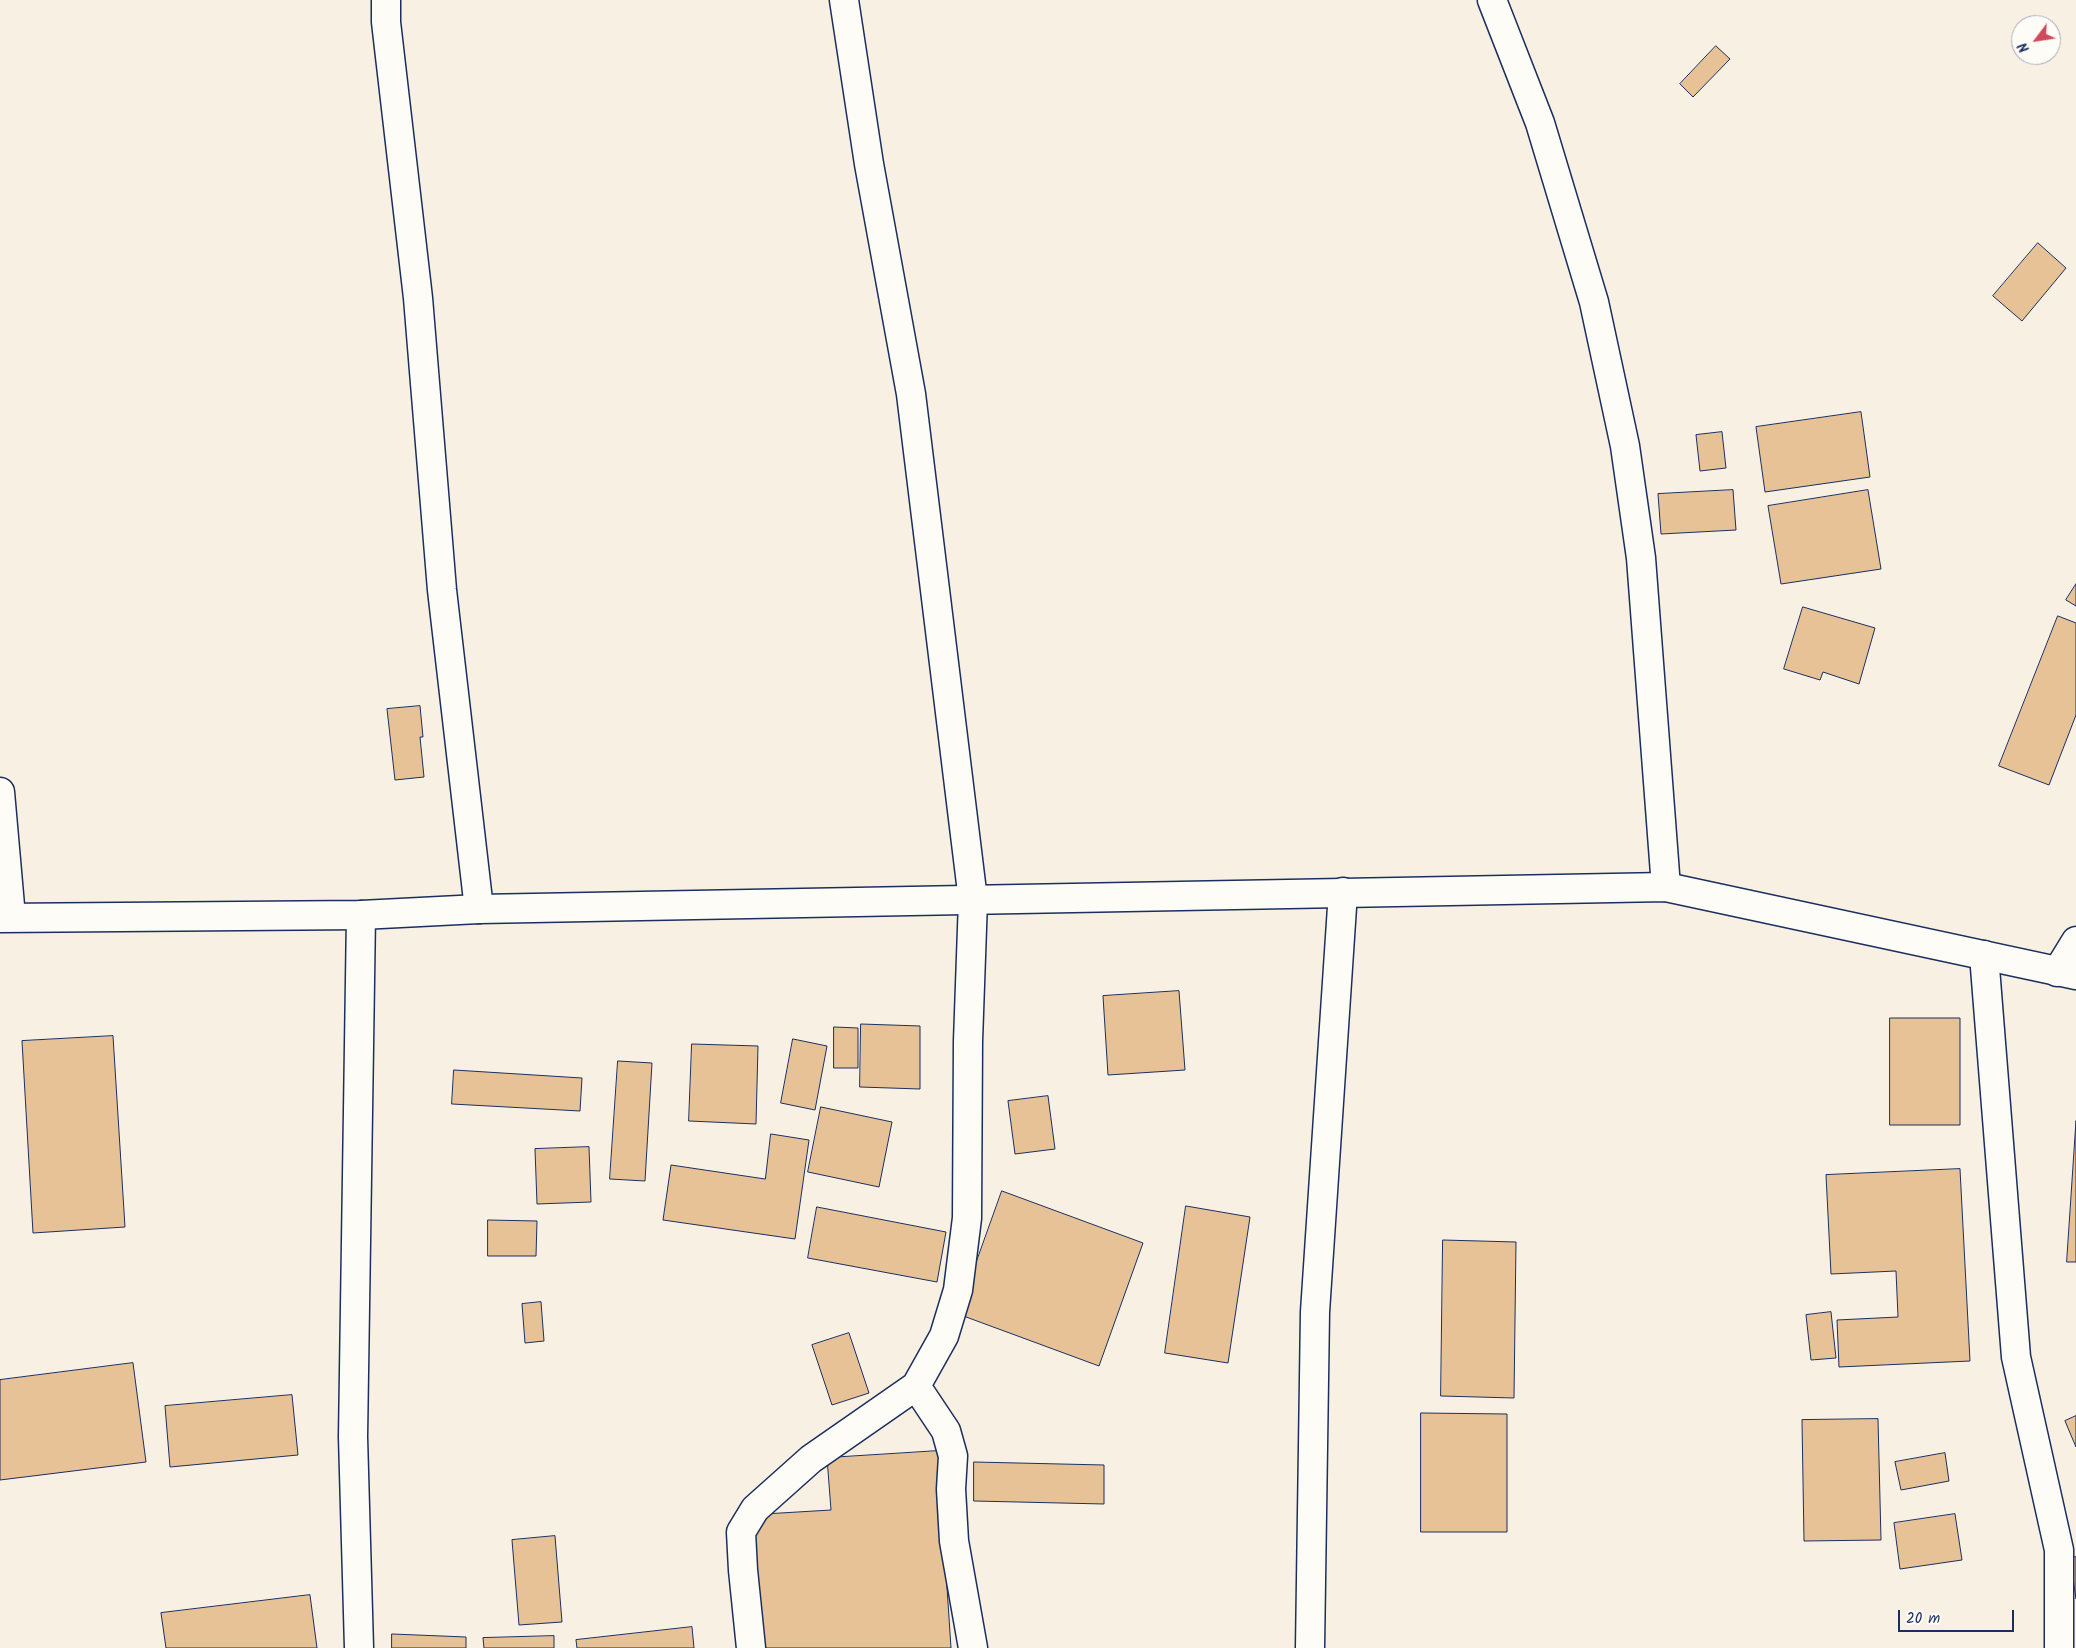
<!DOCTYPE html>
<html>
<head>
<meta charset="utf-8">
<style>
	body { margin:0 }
	#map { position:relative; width:2076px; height:1648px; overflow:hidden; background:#f9f0e4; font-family:Kalam,sans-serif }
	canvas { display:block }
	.north { position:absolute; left:2011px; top:15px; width:50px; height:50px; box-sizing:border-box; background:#fdfcf7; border:1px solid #a3aaba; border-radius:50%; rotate:239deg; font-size:14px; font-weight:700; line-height:20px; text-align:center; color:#1b2f5e }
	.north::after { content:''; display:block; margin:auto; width:18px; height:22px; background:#d1495b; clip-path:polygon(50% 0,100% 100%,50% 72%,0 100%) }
	.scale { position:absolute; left:1898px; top:1610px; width:116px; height:22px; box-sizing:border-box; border:2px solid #1b2f5e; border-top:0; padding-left:6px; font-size:15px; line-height:18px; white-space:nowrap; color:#1b2f5e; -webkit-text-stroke:4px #fdfcf7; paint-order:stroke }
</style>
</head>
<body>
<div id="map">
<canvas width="2076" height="1648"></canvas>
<div class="north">N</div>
<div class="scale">20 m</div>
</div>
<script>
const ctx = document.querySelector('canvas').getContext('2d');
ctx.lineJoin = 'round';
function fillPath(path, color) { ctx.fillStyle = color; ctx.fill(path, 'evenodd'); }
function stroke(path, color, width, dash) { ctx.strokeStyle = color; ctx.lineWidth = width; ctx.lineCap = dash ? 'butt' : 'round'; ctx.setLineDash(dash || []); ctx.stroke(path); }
const building = new Path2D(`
	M1716,46l14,13 -37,38 -13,-13z
	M2038,243l28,25 -44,53 -29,-25z
	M1861,412l9,65 -105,15 -9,-65z
	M1722,432l4,36 -26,3 -4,-36z
	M1733,490l3,40 -75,4 -3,-40z
	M1868,490l13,79 -100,15 -13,-78z
	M2076,584v22l-10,-6z
	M1803,607l72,21 -16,56 -36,-12 -3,8 -36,-11z
	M2058,616l18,7v92l-27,70 -50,-19z
	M420,706l3,31h-3l4,40 -29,3 -8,-71z
	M1179,991l6,79 -77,5 -5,-79z
	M1890,1018h70v107h-70z
	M861,1024l59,2v63l-60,-2z
	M834,1027l24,1v40h-24z
	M113,1036l12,191 -92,6 -11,-192z
	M793,1039l34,7 -12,64 -34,-7z
	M692,1044l66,2 -2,78 -67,-3z
	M618,1061l34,2 -7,118 -35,-2z
	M454,1070l128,8 -2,33 -128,-7z
	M1048,1096l7,53 -40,5 -7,-53z
	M821,1107l71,15 -13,65 -71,-15z
	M2076,1121v141h-9z
	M771,1134l38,6 -14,99 -132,-19 8,-55 94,14z
	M589,1147l2,55 -54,2 -2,-55z
	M1960,1169l10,192 -131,6 -2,-47 61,-3 -2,-46 -65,3 -5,-99z
	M1002,1191l141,52 -44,123 -141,-52z
	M1186,1206l64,11 -22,146 -63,-10z
	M817,1207l129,25 -9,50 -129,-24z
	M488,1220l49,1 -1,35h-48z
	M1443,1240l73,2 -2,156 -73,-2z
	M541,1302l3,39 -19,2 -3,-39z
	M1831,1312l5,46 -25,2 -5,-45z
	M849,1333l20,60 -37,12 -20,-60z
	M133,1363l13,99 -146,18v-100z
	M292,1395l6,60 -128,12 -5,-61z
	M1421,1413l86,1v118h-86z
	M2076,1416v31l-11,-26z
	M1878,1419l3,121 -77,1 -2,-121z
	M938,1451l13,197h-195l-9,-133 84,-5 -4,-52z
	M1945,1453l4,28 -48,9 -6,-28z
	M974,1462l130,3v39l-130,-3z
	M1955,1514l7,46 -62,9 -6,-46z
	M555,1536l7,86 -43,3 -7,-85z
	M2076,1557v42l-6,-41z
	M310,1595l7,53h-151l-5,-35z
	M692,1627l2,21h-117l-1,-8z
	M392,1634l74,3v11h-74z
	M554,1636v12h-70l-1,-10z`);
fillPath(building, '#e7c297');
stroke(building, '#1b2f5e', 1);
const street = new Path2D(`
	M386,0v22l32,276 24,292 37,319
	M1492,0l48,123 54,179 31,144 16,112 25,329
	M0,792l11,125
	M1984,955l32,402 43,193v98
	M2057,972l19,-31
	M916,1386l30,45 7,25 -2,33 3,52 19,107
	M359,1648l-6,-211 8,-522
	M751,1648l-8,-78 -2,-38 14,-23 56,-50 105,-73 28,-50 14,-46 9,-72 1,-177 5,-141 -62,-506 -42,-230 -25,-164
	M1310,1648l5,-336 28,-420`);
const highway = new Path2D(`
	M0,918l361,-3 118,-6 1187,-22 410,88`);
stroke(street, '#1b2f5e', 31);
stroke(highway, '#1b2f5e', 31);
stroke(street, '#fdfcf7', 28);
stroke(highway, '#fdfcf7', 28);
</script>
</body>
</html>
